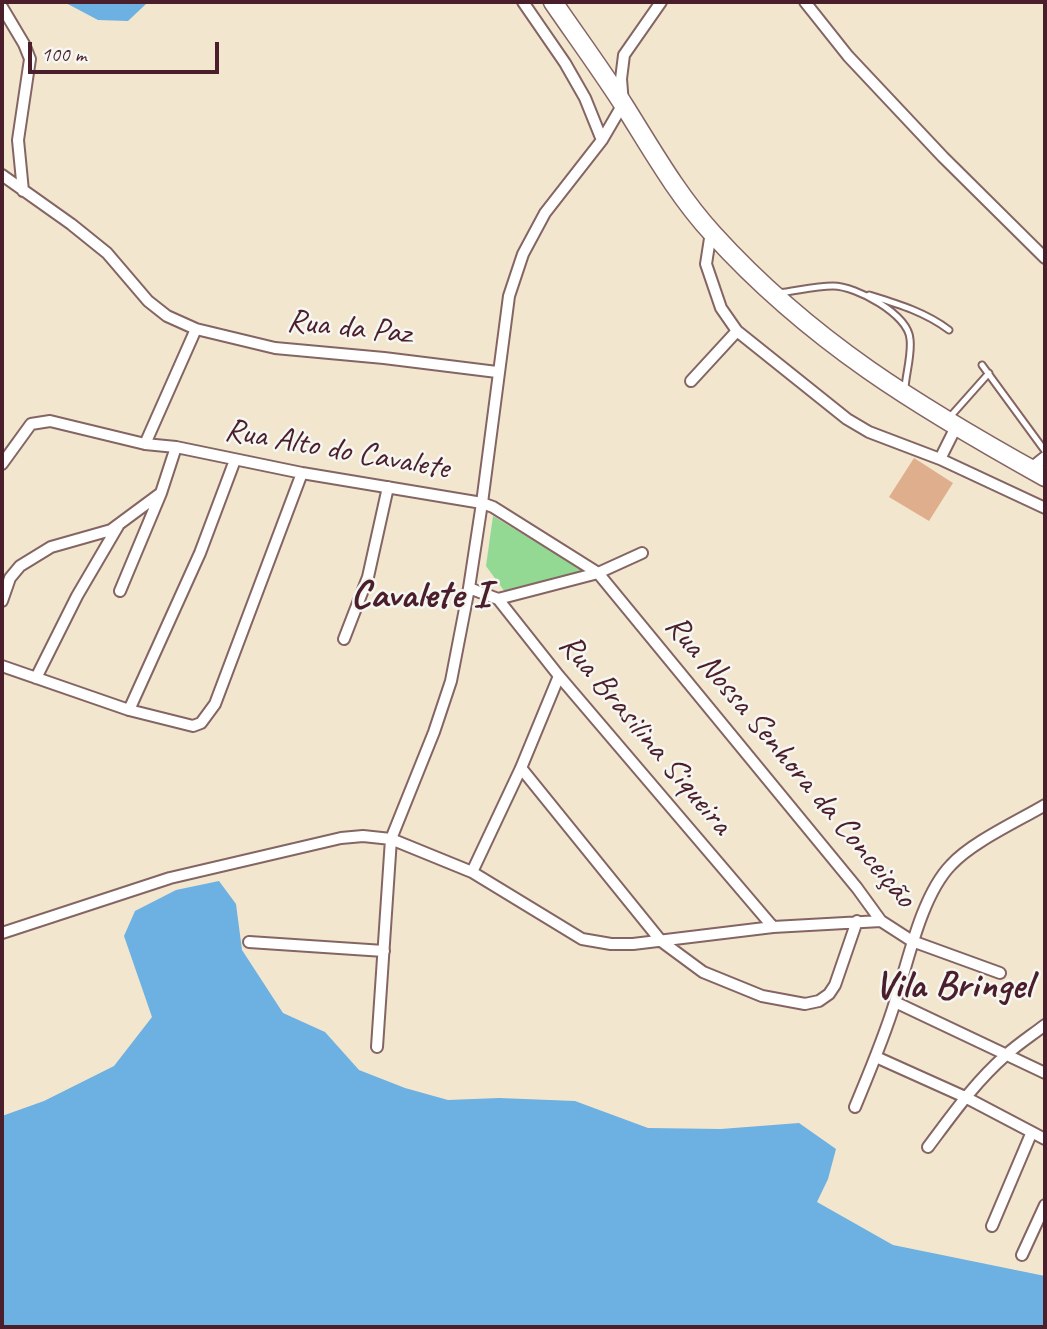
<!DOCTYPE html>
<html>
<head>
<meta charset="utf-8">
<style>
	body { margin:0 }
	#map { position:relative; width:1047px; height:1329px; overflow:hidden; background:#f2e6ce; font-family:Caveat,sans-serif }
	canvas { display:block }
	.frame { position:absolute; inset:0; border:4px solid #4a1f2b; pointer-events:none }
	.scale { position:absolute; left:28px; top:42px; width:191px; height:32px; box-sizing:border-box; border:4px solid #4a1f2b; border-top:0; padding-left:9px; font-size:21px; line-height:24px; white-space:nowrap; color:#4a1f2b; -webkit-text-stroke:5px #f6f6f2; paint-order:stroke }
</style>
</head>
<body>
<div id="map">
<canvas width="1047" height="1329"></canvas>
<div class="frame"></div>
<div class="scale">100 m</div>
</div>
<script>
const ctx = document.querySelector('canvas').getContext('2d');
ctx.lineJoin = 'round';
function fillPath(path, color) { ctx.fillStyle = color; ctx.fill(path, 'evenodd'); }
function stroke(path, color, width, dash) { ctx.strokeStyle = color; ctx.lineWidth = width; ctx.lineCap = dash ? 'butt' : 'round'; ctx.setLineDash(dash || []); ctx.stroke(path); }
function label(font, color, halo, rows, align = 'center') {
  ctx.font = font + ' Caveat,sans-serif'; ctx.lineWidth = 5; ctx.setLineDash([]); ctx.textBaseline = 'middle'; ctx.strokeStyle = halo; ctx.fillStyle = color; for (const [text, x, y, turn = 0] of rows) {
    ctx.save(); ctx.translate(x, y); ctx.rotate((+turn || 0) * Math.PI / 180); ctx.textAlign = isNaN(turn) ? turn : align; if (halo) ctx.strokeText(text, 0, 0); ctx.fillText(text, 0, 0); ctx.restore();
  }
}
fillPath(new Path2D(`
	M493,516l93,56 -81,20 -19,-26z`), '#93d993');
fillPath(new Path2D(`
	M64,2h82v2l-18,17 -30,-1z
	M219,881l17,23 6,46 41,63 42,19 34,38 46,18 43,12 51,-2 76,3 73,27 73,1 78,-6 37,26 -8,30 -11,23 76,43 152,31v51h-1043v-211l42,-15 70,-35 38,-49 -28,-81 11,-25 41,-21z`), '#6db0e2');
fillPath(new Path2D(`
	M914,458l39,25 -24,38 -40,-24z`), '#dfaf8d');
const service = new Path2D(`
	M778,293c18,-2 37,-7 55,-7 23,0 75,28 77,53 2,15 -4,34 -5,49
	M869,295c29,9 56,17 80,35
	M982,365l63,86
	M949,418l40,-45`);
const minor = new Path2D(`
	M523,2l42,61 20,35 17,42
	M805,2l43,54 95,101 102,101
	M2,7l22,37 6,15 -12,81 5,51
	M2,175l69,49 36,29 41,48 19,15 29,13 79,19 109,10 113,14
	M737,331l110,88 22,13 71,27 105,49
	M691,381l46,-50 -16,-23 -15,-44 5,-32
	M145,444l51,-115
	M940,459l16,-32
	M2,464l29,-40 19,-3 95,23 31,3 126,26 180,30 11,4 105,66 259,315 24,33 31,20 88,32
	M1030,469l15,-12
	M469,588l29,11 61,77 214,251
	M120,591l41,-98 15,-46
	M498,599l100,-26 44,-20
	M2,601l8,-23 10,-12 31,-19 60,-17 50,-37
	M344,639l24,-62 20,-90
	M2,666l127,44 64,16 8,-3 14,-19 87,-231
	M36,678l41,-82 41,-70
	M129,710l71,-157 35,-93
	M521,768l140,173 42,31 59,24 43,8 14,-3 10,-7 6,-9 22,-64
	M472,872l49,-104 38,-92
	M2,933l168,-55 171,-40 22,-2 28,3 81,33 110,67 29,5h22l140,-17 108,-6
	M249,942l135,9
	M895,1002l150,71
	M377,1047l14,-208 43,-107 17,-51 18,-93 13,-85 27,-207 14,-42 22,-41 57,-73 21,-36 -2,-25 3,-24 37,-53
	M876,1057l89,40 80,42
	M855,1107c14,-34 29,-69 40,-105 13,-40 26,-106 56,-137 21,-23 67,-44 94,-60
	M928,1147c24,-32 47,-65 78,-92 12,-11 26,-20 39,-30
	M992,1226l39,-92
	M1022,1255l23,-50`);
const trunk = new Path2D(`
	M553,2c24,35 49,69 72,105 27,43 53,89 88,127 98,108 206,173 332,243`);
stroke(service, '#856564', 9);
stroke(minor, '#856564', 14);
stroke(trunk, '#856564', 21);
stroke(service, '#fff', 5);
stroke(minor, '#fff', 10);
stroke(trunk, '#fff', 18);
label('33px', '#4a1f2b', '#f6f6f2', [
	["Rua da Paz",349,328,6],
	["Rua Alto do Cavalete",337,450,10],
	["Rua Brasilina Siqueira",645,735,50],
	["Rua Nossa Senhora da Conceição",790,762,50]
]);
label('bold 40px', '#4a1f2b', '#f6f6f2', [
	["Cavalete I",420,597],
	["Vila Bringel",953,987]
]);
</script>
</body>
</html>
